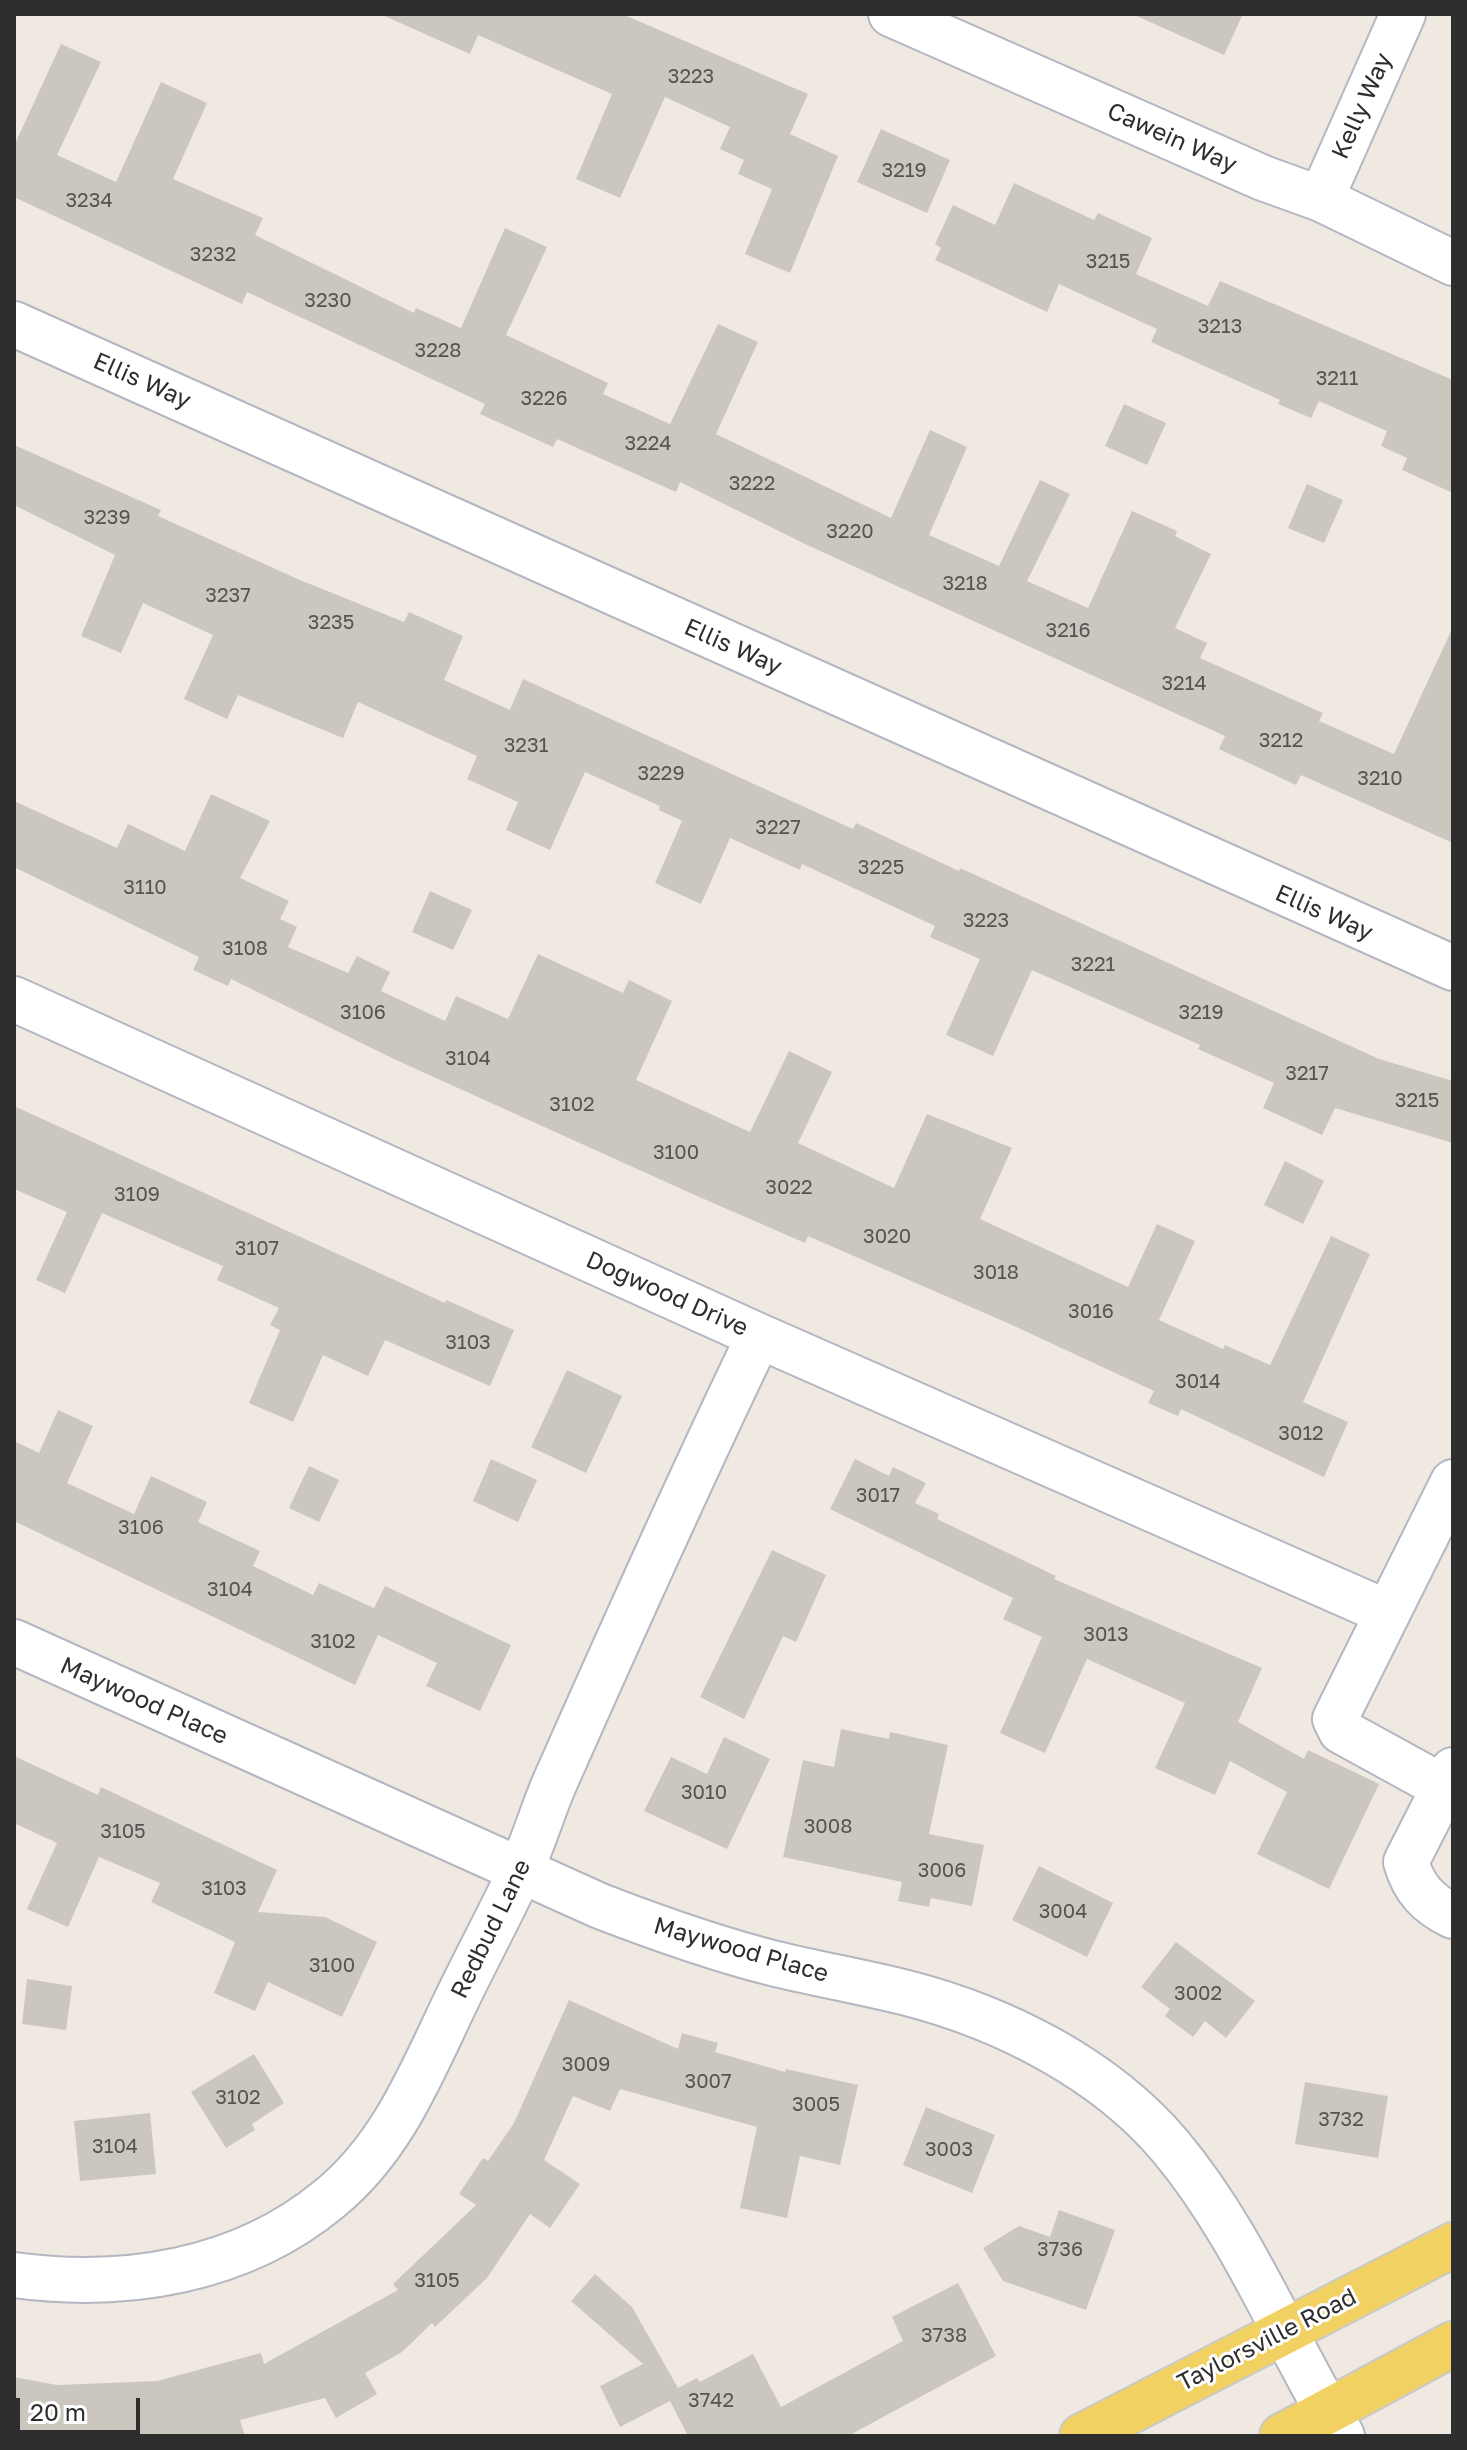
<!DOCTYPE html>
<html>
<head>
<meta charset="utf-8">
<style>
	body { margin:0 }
	#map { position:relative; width:1467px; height:2450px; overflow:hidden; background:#efe9e1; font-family:"Golos Text",sans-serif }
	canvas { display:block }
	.frame { position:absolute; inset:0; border:16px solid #2e2e2e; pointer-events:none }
	.scale { position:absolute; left:16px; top:2398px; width:124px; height:36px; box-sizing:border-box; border:4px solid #2e2e2e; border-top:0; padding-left:10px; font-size:24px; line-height:28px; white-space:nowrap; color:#2e2e2e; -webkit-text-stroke:6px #fff; paint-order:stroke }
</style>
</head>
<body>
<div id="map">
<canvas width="1467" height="2450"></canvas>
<div class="frame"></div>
<div class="scale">20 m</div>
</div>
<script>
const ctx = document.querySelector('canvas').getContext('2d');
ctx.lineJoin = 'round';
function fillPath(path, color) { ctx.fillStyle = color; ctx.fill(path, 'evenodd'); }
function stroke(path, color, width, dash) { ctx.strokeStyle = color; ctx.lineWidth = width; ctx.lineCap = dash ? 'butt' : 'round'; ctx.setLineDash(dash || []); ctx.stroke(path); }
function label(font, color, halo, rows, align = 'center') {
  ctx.font = font + ' "Golos Text",sans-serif'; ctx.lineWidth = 6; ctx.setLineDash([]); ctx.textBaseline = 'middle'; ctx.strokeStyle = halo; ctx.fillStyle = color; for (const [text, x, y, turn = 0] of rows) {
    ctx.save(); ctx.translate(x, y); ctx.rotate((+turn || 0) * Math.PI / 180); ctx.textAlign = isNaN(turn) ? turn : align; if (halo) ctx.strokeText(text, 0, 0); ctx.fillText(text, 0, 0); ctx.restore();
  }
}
fillPath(new Path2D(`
	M380,14h242l186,80 -18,40 48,22 -48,117 -45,-19 27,-65 -34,-15 6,-14 -24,-11 10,-22 -65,-30 -45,101 -44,-19 36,-85 -134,-59 -8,19z
	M1132,14h111l-19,41z
	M61,44l40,18 -44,93 59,27 45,-100 46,21 -34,76 90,39 -8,17 159,78 2,-5 45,20 44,-100 42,19 -41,88 102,48 -5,11 67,30 48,-100 40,18 -42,92 175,84 39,-88 37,17 -38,88 70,31 41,-86 30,14 -43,87 61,27 44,-97 45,20 -2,5 36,18 -36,74 32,15 -7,15 123,55 -4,8 75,33 59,-127v216l-152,-68 -5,10 -77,-36 6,-13 -420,-192 -125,-62 -4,10 -119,-53 -4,8 -73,-33 5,-10 -238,-112 -5,12 -228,-107v-51z
	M881,129l69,31 -23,53 -70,-31z
	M1014,183l80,37 4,-7 54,25 -16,36 72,32 12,-25 233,99v113l-51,-23 5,-12 -26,-12 6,-15 -68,-30 -8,17 -33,-14 2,-4 -129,-58 6,-13 -98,-45 -12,28 -112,-52 6,-12 -6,-4 18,-39 42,20z
	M1124,404l42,19 -19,42 -42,-19z
	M14,445l147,65 -3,6 142,64 104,42 5,-10 54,24 -19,44 66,30 13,-31 330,150 3,-6 103,48 1,-3 419,191 74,22v62l-118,-35 -13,27 -59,-27 11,-25 -76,-34 2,-4 -168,-75 -39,86 -47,-21 34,-76 -50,-22 5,-11 -133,-62 -2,6 -70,-32 -29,66 -46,-21 27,-62 -23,-11 1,-4 -75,-34 -35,78 -44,-20 12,-28 -51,-23 10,-23 -119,-54 -15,36 -105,-43 -11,24 -43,-20 29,-64 -70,-32 -22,50 -40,-17 34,-81 -101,-50z
	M1307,484l36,16 -19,43 -36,-15z
	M211,794l59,27 -30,57 49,23 -9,18 17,8 -9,20 60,26 9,-17 33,16 -9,19 64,30 11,-25 52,23 30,-65 85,39 6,-13 43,21 -36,79 114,52 39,-81 43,21 -34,71 96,45 33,-74 85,34 -32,71 148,68 29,-63 38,17 -36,79 64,29 2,-4 45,20 61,-129 39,18 -67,148 45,20 -24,55 -143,-68 -3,7 -30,-13 6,-12 -142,-66 -204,-89 -3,7 -108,-47 -301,-136 -165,-81 -3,7 -35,-16 6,-13 -185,-90v-66l103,47 11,-24 57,27z
	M430,891l42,19 -19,40 -41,-18z
	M14,1106l431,197 1,-3 68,30 -24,56 -105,-46 -17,36 -45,-21 -30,67 -44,-19 31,-73 -10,-5 9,-17 -62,-28 6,-14 -121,-53 -37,80 -29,-13 31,-68 -53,-23z
	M1285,1161l39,20 -21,43 -39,-19z
	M567,1370l55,26 -36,77 -55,-26z
	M58,1410l35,16 -26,57 67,31 17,-38 56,26 -9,20 62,29 -7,15 60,29 6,-12 55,25 11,-22 126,59 -31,66 -54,-25 11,-23 -59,-28 -23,50 -341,-164v-80l25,12z
	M491,1459l46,21 -19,42 -45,-21z
	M855,1459l34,17 4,-9 33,16 -11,20 24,11 -2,5 119,57 -2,3 208,89 -24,54 66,37 4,-9 71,34 -50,105 -72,-35 30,-62 -57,-31 -15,34 -60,-27 30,-65 -98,-44 -42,94 -45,-20 42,-96 -39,-18 10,-21 -183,-89z
	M309,1466l30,14 -20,42 -30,-14z
	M772,1550l54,25 -30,67 -13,-6 -39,83 -44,-22z
	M841,1729l48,10 1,-7 58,13 -19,89 55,11 -12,61 -41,-8 -2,9 -31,-6 4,-19 -119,-25 20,-97 31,7z
	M724,1737l46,22 -43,90 -83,-38 27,-54 36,17z
	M14,1756l84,39 3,-8 176,83 -19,42 67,5 52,25 -35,75 -74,-35 -13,29 -41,-18 21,-51 -84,-40 9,-19 -61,-26 -31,70 -41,-18 30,-66 -43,-20z
	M1039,1866l74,37 -26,54 -75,-37z
	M1176,1942l79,59 -29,37 -21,-17 -12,16 -28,-21 5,-7 -29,-22z
	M27,1979l45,7 -6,44 -44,-6z
	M569,2000l109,49 4,-16 36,10 -3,9 70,20 1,-3 72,16 -18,80 -40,-9 -13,62 -47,-10 17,-81 -137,-38 -10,22 -37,-15 -29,64 36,24 -30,44 -20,-14 -43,64 -52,49 -3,-4 -30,29 -37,21 12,21 -41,24 -11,-20 -85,22 5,16h-231v-59l43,8 100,-4 104,-28 3,11 134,-74 -5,-6 83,-79 -17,-11 24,-36 5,3 26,-38z
	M254,2054l30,49 -32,21 3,6 -29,18 -35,-56z
	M1305,2082l83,14 -10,62 -83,-14z
	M926,2107l69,28 -23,58 -69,-28z
	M150,2113l6,61 -76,7 -6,-60z
	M1059,2210l56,20 -29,80 -83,-29 -20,-33 36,-22 31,11z
	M595,2274l37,33 46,81 19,-10 3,4 53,-28 28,53 122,-66 -11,-24 66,-34 38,73 -148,80h-160l-18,-35 -50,26 -20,-41 43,-22 -72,-63z`), '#cbc7bf');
const minor = new Path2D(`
	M891,14l372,164 58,21 132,64
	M1321,199l82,-185
	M14,324l1439,644
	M14,999l745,337 629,277
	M14,1642l586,264c57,22 113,42 172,57 45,11 91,19 135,30 97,25 198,76 263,153 73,87 114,194 172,290
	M1453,1770l-47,92c8,27 22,42 47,54
	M1443,1787l-102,-56 -6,-12 118,-237
	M14,2275c110,15 227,-3 315,-76 63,-51 92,-125 126,-196 21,-44 44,-86 64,-129 14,-30 23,-62 36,-92 66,-149 133,-299 204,-446`);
const major = new Path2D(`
	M1082,2436l371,-191
	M1282,2436l171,-92`);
stroke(minor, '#b4b7c1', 48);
stroke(major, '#c9c9c9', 48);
stroke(minor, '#fff', 44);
stroke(major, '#f2d163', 44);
label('20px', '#555452', null, [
	["3223",691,77],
	["3219",904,171],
	["3234",89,201],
	["3232",213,255],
	["3215",1108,262],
	["3230",328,301],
	["3213",1220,327],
	["3228",438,351],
	["3211",1337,379],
	["3226",544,399],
	["3224",648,444],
	["3222",752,484],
	["3239",107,518],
	["3220",850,532],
	["3218",965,584],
	["3237",228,596],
	["3235",331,623],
	["3216",1068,631],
	["3214",1184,684],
	["3212",1281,741],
	["3231",526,746],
	["3229",661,774],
	["3210",1380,779],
	["3227",778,828],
	["3225",881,868],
	["3110",145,888],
	["3223",986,921],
	["3108",245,949],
	["3221",1093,965],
	["3106",363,1013],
	["3219",1201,1013],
	["3104",468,1059],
	["3217",1307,1074],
	["3215",1417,1101],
	["3102",572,1105],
	["3100",676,1153],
	["3022",789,1188],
	["3109",137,1195],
	["3020",887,1237],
	["3107",257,1249],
	["3018",996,1273],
	["3016",1091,1312],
	["3103",468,1343],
	["3014",1198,1382],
	["3012",1301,1434],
	["3017",878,1496],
	["3106",141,1528],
	["3104",230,1590],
	["3013",1106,1635],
	["3102",333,1642],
	["3010",704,1793],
	["3008",828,1827],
	["3105",123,1832],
	["3006",942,1871],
	["3103",224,1889],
	["3004",1063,1912],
	["3100",332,1966],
	["3002",1198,1994],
	["3009",586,2065],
	["3007",708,2082],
	["3102",238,2098],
	["3005",816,2105],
	["3732",1341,2120],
	["3104",115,2147],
	["3003",949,2150],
	["3736",1060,2250],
	["3105",437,2281],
	["3738",944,2336],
	["3742",711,2401]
]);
label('24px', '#2e2e2e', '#fff', [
	["Kelly Way",1362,106,-66],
	["Cawein Way",1172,138,24],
	["Ellis Way",142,381,24],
	["Ellis Way",733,647,24],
	["Ellis Way",1324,913,24],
	["Dogwood Drive",667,1294,24],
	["Maywood Place",144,1701,24],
	["Redbud Lane",491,1929,-64],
	["Maywood Place",741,1950,16],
	["Taylorsville Road",1267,2340,-27]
]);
</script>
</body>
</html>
